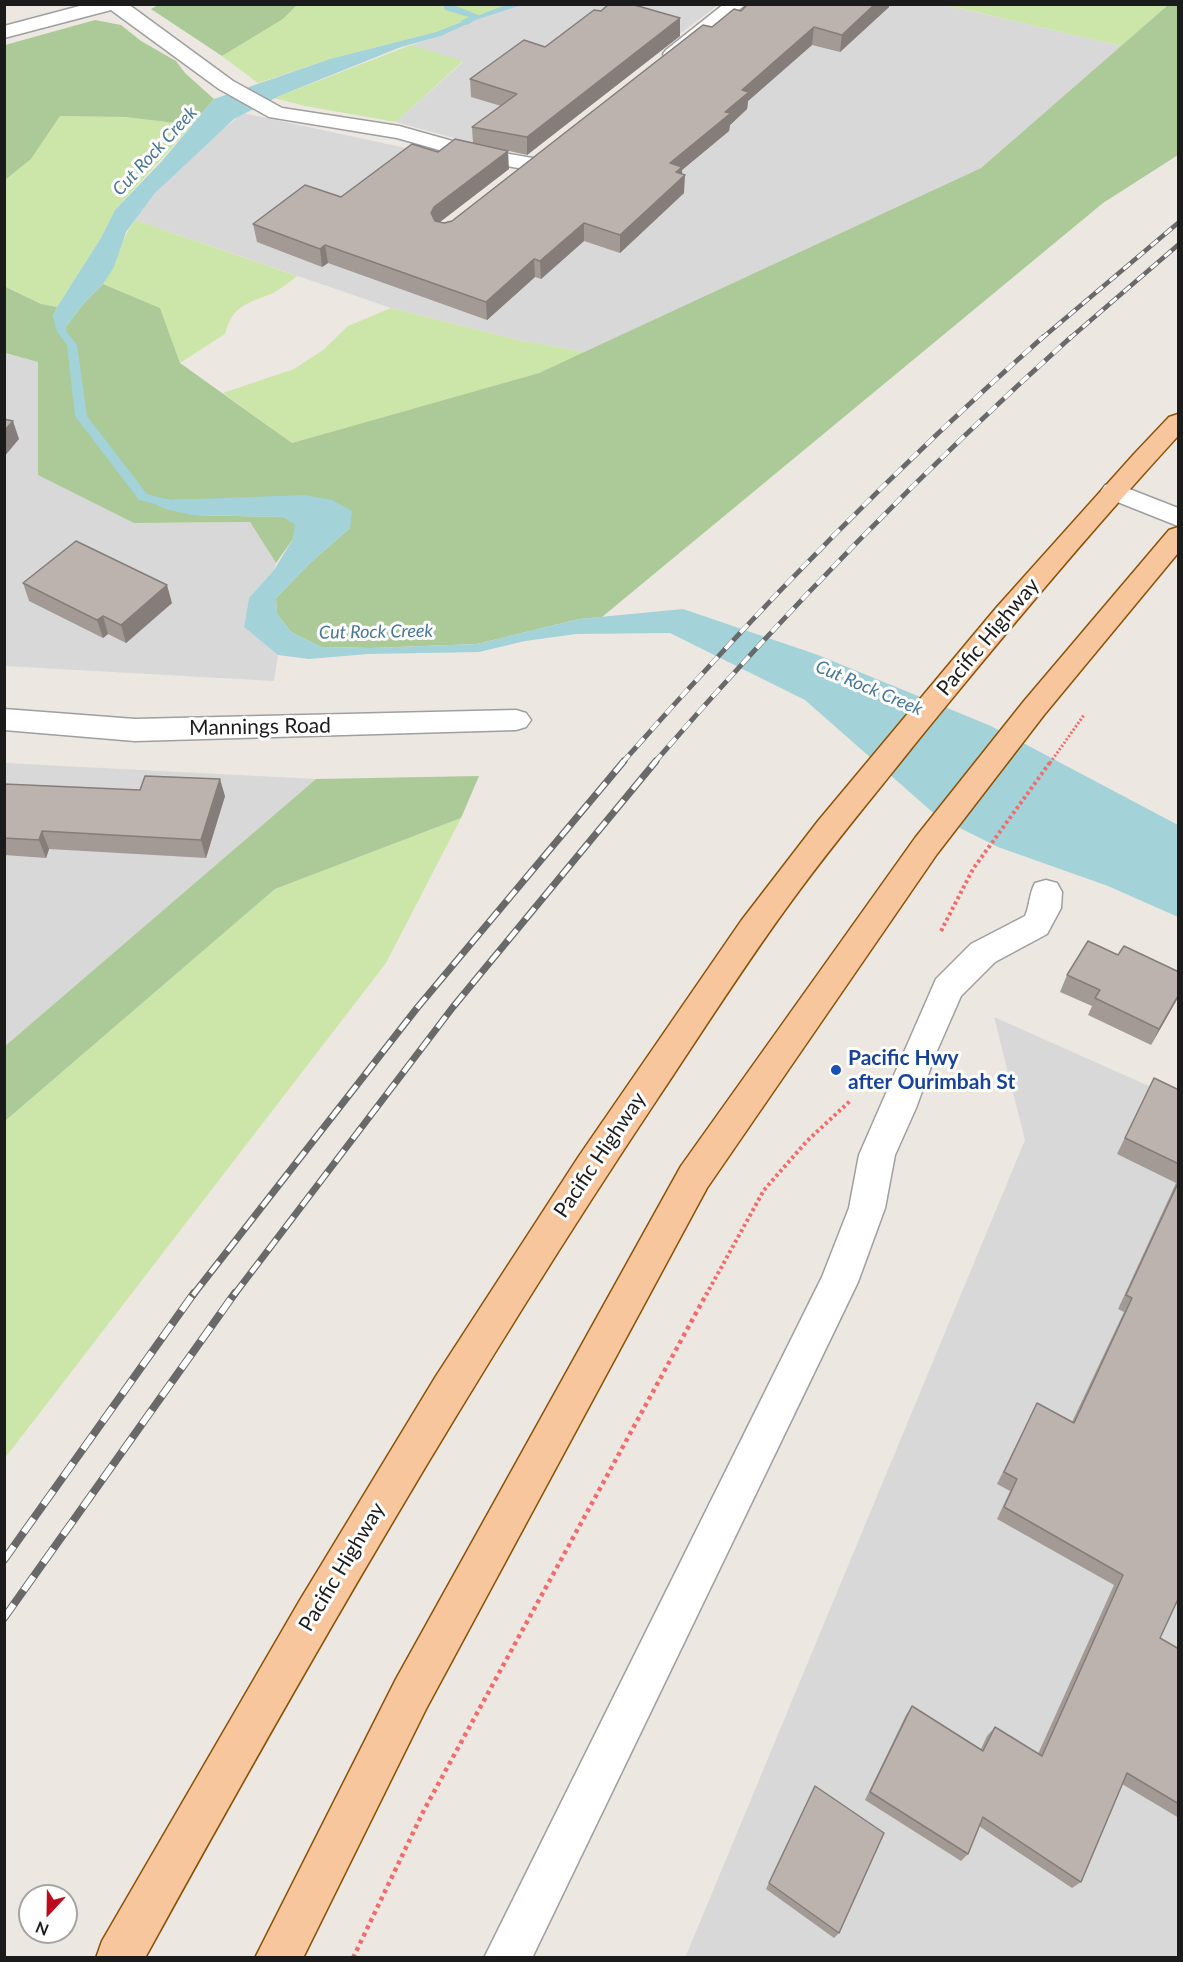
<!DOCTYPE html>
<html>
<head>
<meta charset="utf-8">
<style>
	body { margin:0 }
	#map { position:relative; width:1183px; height:1962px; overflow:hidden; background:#ece7e1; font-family:Lato,sans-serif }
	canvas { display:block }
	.frame { position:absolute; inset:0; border:6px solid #1b1b1b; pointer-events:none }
	.north { position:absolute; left:18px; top:1884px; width:60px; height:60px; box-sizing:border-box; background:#fff; border:2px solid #a4a4a4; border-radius:50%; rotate:202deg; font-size:16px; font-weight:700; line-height:24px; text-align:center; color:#1b1b1b }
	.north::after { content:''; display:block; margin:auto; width:21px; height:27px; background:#bd0a1c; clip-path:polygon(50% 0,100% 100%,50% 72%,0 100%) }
</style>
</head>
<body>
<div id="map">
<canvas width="1183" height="1962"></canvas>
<div class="frame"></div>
<div class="north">N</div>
</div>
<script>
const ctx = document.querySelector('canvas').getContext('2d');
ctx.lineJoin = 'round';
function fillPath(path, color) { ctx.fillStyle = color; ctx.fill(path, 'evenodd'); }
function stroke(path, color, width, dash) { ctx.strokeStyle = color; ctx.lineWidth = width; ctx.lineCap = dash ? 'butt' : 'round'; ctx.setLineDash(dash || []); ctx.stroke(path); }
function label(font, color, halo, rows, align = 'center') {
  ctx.font = font + ' Lato,sans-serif'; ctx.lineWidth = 6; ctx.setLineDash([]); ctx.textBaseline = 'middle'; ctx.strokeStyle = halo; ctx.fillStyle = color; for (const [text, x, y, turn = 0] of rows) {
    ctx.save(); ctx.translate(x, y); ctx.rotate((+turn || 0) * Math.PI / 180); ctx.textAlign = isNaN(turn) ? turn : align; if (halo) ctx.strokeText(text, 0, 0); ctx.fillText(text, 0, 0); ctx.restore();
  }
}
fillPath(new Path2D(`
	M522,5h196l-183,139 -38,6 -101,-28 67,-60 -52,-17 30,-9 35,-16z
	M764,5h181l176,41 -140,122 -396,184 -67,-12 -127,-32 -256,-88 20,-27 42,-42 46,-38 177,38 -3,87 30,8z
	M4,353l34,9 96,161 116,-1 26,41 -2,7 -25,28 -5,29 34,28 -4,26 -269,-15z
	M5,763l311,16 -311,267z
	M994,1017l184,82v858l-493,1 340,-818z`), '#d9d8d8');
fillPath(new Path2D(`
	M297,5h208l-69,27 -106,27 -72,24 -36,-27 61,-37z
	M946,5h222l-47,41z
	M411,45l52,16 -67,61 -91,-16 -31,-8z
	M60,116l65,1 67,8 -77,85 -14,28 -44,69 -16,-3 -36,-18 -1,-106 27,-21z
	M135,220l162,56c-8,6 -16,13 -24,17 -26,11 -40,11 -48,41l-45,29 -20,-55 -57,-24c12,-21 18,-45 32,-64z
	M391,308l127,32 67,12 -46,21 -247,70 -69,-50 71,-24 29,-19 25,-24z
	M461,818l-75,145 -381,495v-337l270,-232z`), '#cce5a8');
fillPath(new Path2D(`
	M160,4h137v1l-14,14 -61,37 -71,-47z
	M1168,5h10v150l-75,48 -501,414 -23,2 -102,25 -105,4 -51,-1 -30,-15 -14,-18 -1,-16 34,-35 40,-35 -113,-29 -66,1 -26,-2 47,17 92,2 12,8 -3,14 -17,24 -26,-41 -116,1 -96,-48v-113l-33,-9 -1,-67 37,18 16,3 -4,10 9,15 22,-29 19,-19 57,24 20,55 112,80 247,-70 442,-205z
	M95,20l26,5 20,16 35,20 9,12 29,26 -22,26 -67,-8 -65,-1 -29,43 -26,21v-135z
	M479,776l-18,42 -186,71 -270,232v-75l311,-267z`), '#abca98');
fillPath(new Path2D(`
	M505,5h17l-46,15 -35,16 -40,11 -122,49 -45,23 -79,74 -29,39 -12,35 -11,17 -19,19 -22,29 -9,-15 4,-10 44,-69 14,-28 47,-49 52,-62 116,-40 106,-27z
	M305,495l27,5 20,11 -2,17 -40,35 -34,35 1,16 14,18 30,15 51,1 105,-4 102,-25 104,-10 135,46 173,71 187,99v92l-70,-31 -110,-39 -60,-30 -133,-117 -135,-67 -94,1 -51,7 -46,11 -111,2 -59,5 -31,-4 -34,-28 5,-29 25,-28 19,-31 2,-14 -11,-8 -92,-2 -27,-6 -22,-12 28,3z`), '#a3d2d8');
fillPath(new Path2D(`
	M443,4h8l30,12 -14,9h-6v-4l8,-4 -24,-7z
	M63,312l5,3 -4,6 3,11 10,13 10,71 60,78 19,5v6l-4,1 -23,-6 -64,-84 -8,-71 -10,-13 -3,-11 5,-8z`), '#a3d2d8');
const minor = new Path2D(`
	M87,4h41l105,77 49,27 117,18 82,23 57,10 3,5 -3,5 -8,1 -52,-9 -81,-23 -128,-21 -50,-28 -108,-79 -107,28v-12z
	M724,4h22l-66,54h-14l-3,-4 3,-4z
	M1114,483l64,25v18l-73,-29 -4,-6 4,-6z
	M4,709l131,10 381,-9 10,3 5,7 -5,7 -10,3 -381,11 -131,-11z
	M1046,880l11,3 5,9 -1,16 -14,26 -52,28 -34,34 -25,57 -20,55 -21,47 -10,53 -27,74 -326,676h-48l338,-681 27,-69 10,-53 77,-176 35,-35 54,-28c5,-11 4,-22 10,-33z`);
const major = new Path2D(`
	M1178,414v22c-90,98 -175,200 -259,303 -42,53 -86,105 -126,160 -48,65 -91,133 -135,199 -185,278 -352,567 -513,860h-49l6,-17 198,-341 136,-224 143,-220 162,-235 77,-100 178,-213 138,-154 35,-37z
	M1178,527v26l-134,162 -107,139 -230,334 -281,521 -123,249h-48l141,-279 285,-513 234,-328 109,-137 145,-171z`);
stroke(minor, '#9f9f9f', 3);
stroke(major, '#8b5207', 3);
stroke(new Path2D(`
	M1050,763l34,-48`), '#f26c6c', 3, [2, 2]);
stroke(new Path2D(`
	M941,931l32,-62 78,-108
	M706,1295l58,-105 43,-49 43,-40`), '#f26c6c', 4, [3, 3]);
stroke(new Path2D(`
	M353,1958l71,-148 283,-517`), '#f26c6c', 4.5, [4, 4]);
fillPath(minor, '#fff');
fillPath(major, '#f7c69c');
const railFar3 = new Path2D(`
	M1041,339l137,-116
	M1069,339l109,-94`);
const railFar2 = new Path2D(`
	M622,763c132,-150 271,-293 421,-426
	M654,763c130,-150 269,-293 417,-426`);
const railFar1 = new Path2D(`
	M193,1295l224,-287 207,-247
	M234,1295l219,-288 203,-246`);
const rail = new Path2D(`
	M4,1560l190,-267
	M4,1618l231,-325`);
stroke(railFar3, '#696969', 4.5);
stroke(railFar2, '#696969', 5);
stroke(railFar1, '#696969', 7);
stroke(rail, '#696969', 8);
stroke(railFar3, '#fff', 3, [9]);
stroke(railFar2, '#fff', 4, [11]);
stroke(railFar1, '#fff', 4.5, [14]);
stroke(rail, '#fff', 6, [17]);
fillPath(new Path2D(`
	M748,4h141v3l-49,45 -28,-7 -64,56 -1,8 -17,16 -1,6 -47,39 2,23 -64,60 -36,-12 -43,38 -6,-2 -48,43 -159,-57 -6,4 -65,-25 -4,-18 88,-27 97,-45 35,-9 -1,-16 29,-21 -30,-9 -1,-18 75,-32 56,-36 79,7v18l-153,119 -27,-6 9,20 -69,53 4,1 8,-2 260,-194 29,-16z
	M23,583l149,20 -46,40 -18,-9 -5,4 -74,-37z
	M4,784l221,12 -19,62 -157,-9 -3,9 -42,-3z
	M1118,955l61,17v24l-28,49 -63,-30 4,-9 -32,-14 7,-17z
	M1154,1078l25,12v507l-19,41 19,11v169l-57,-34 -41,98 -9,6 -93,-62 -11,28 -7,7 -96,-61 41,-85 6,-9 69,43 6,-13 8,-9 43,27 76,-169 -117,-66 13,-28 -13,-7 40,-81 35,19 52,-110 -6,-3 58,-126 -59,-29z
	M815,1786l24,147 -5,5 -68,-49z`), '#a39a96');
fillPath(new Path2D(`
	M875,4h14v3l-49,45 2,-17z
	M680,18v18l-153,119v-18z
	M814,27l-2,18 -64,56 -1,8 -17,16 -1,6 -47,39v8l3,-3 -1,18 -64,60v-18l50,-72 55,-51 17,-22z
	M508,151l1,18 -73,56 -5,-12 3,-6z
	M584,223v18l-43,38 -1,-18z
	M325,245l3,18 -6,4 -2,-18z
	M534,259l1,18 -48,43 -1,-18z
	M13,421l6,18 -15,18v-26z
	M167,585l5,18 -46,40 -5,-18z
	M103,616l5,18 -5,4 -6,-18z
	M220,779l5,17 -19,62 -5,-18z
	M42,831l7,18 -3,9 -7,-18z
	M1179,994v2l-28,49 8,-16z`), '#847d7a');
const building = new Path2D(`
	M609,4h22l49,14 -153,119 -55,-10 45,-33 -47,-15 54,-39 21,7 49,-37 7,1z
	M748,4h127l-33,31 -28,-8 -72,63 7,2 -24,20 6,1 -61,50 12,4 -6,5 9,3 -65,60 -36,-12 -44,38 -6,-2 -48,43 -161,-57 -5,4 -67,-25 52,-39 36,12 71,-53 26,8 17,-13 53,12 -74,56 -3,6 4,8 9,2 8,-2 251,-196 9,2 22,-18 7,2z
	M4,419l9,2 -9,10z
	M76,541l91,44 -46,40 -18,-9 -6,4 -74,-37z
	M145,776l75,3 -19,61 -159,-9 -3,9 -35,-2v-54l136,6z
	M1088,941l30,14 6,-9 55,26v22l-20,35 -64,-31 5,-8 -33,-15z
	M1154,1078l25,12v74l-54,-26z
	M1179,1181v416l-19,41 19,11v155l-52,-31 -46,109 -98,-65 -15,37 -98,-62 42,-86 71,45 12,-24 47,29 81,-181 -119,-68 13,-28 -13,-7 33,-69 37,20 58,-125 -6,-3z
	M815,1786l69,47 -45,100 -70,-50z`);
fillPath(building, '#bdb3ae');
stroke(building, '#847d7a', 1.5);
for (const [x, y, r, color] of [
	[836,1070,6,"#1a4fb4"]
]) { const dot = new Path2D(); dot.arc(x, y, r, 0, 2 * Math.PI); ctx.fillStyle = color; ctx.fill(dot); stroke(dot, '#fff', 2); }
label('italic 18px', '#477796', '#fff', [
	["Cut Rock Creek",155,151,-47],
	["Cut Rock Creek",376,632,-1],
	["Cut Rock Creek",869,688,23]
]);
label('21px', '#1b1b1b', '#fff', [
	["Pacific Highway",988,637,-50],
	["Mannings Road",260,727,-1],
	["Pacific Highway",600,1155,-56],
	["Pacific Highway",342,1567,-59]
]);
label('bold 21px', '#164399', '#fff', [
	["Pacific Hwy",848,1058],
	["after Ourimbah St",848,1082]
], 'left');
</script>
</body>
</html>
